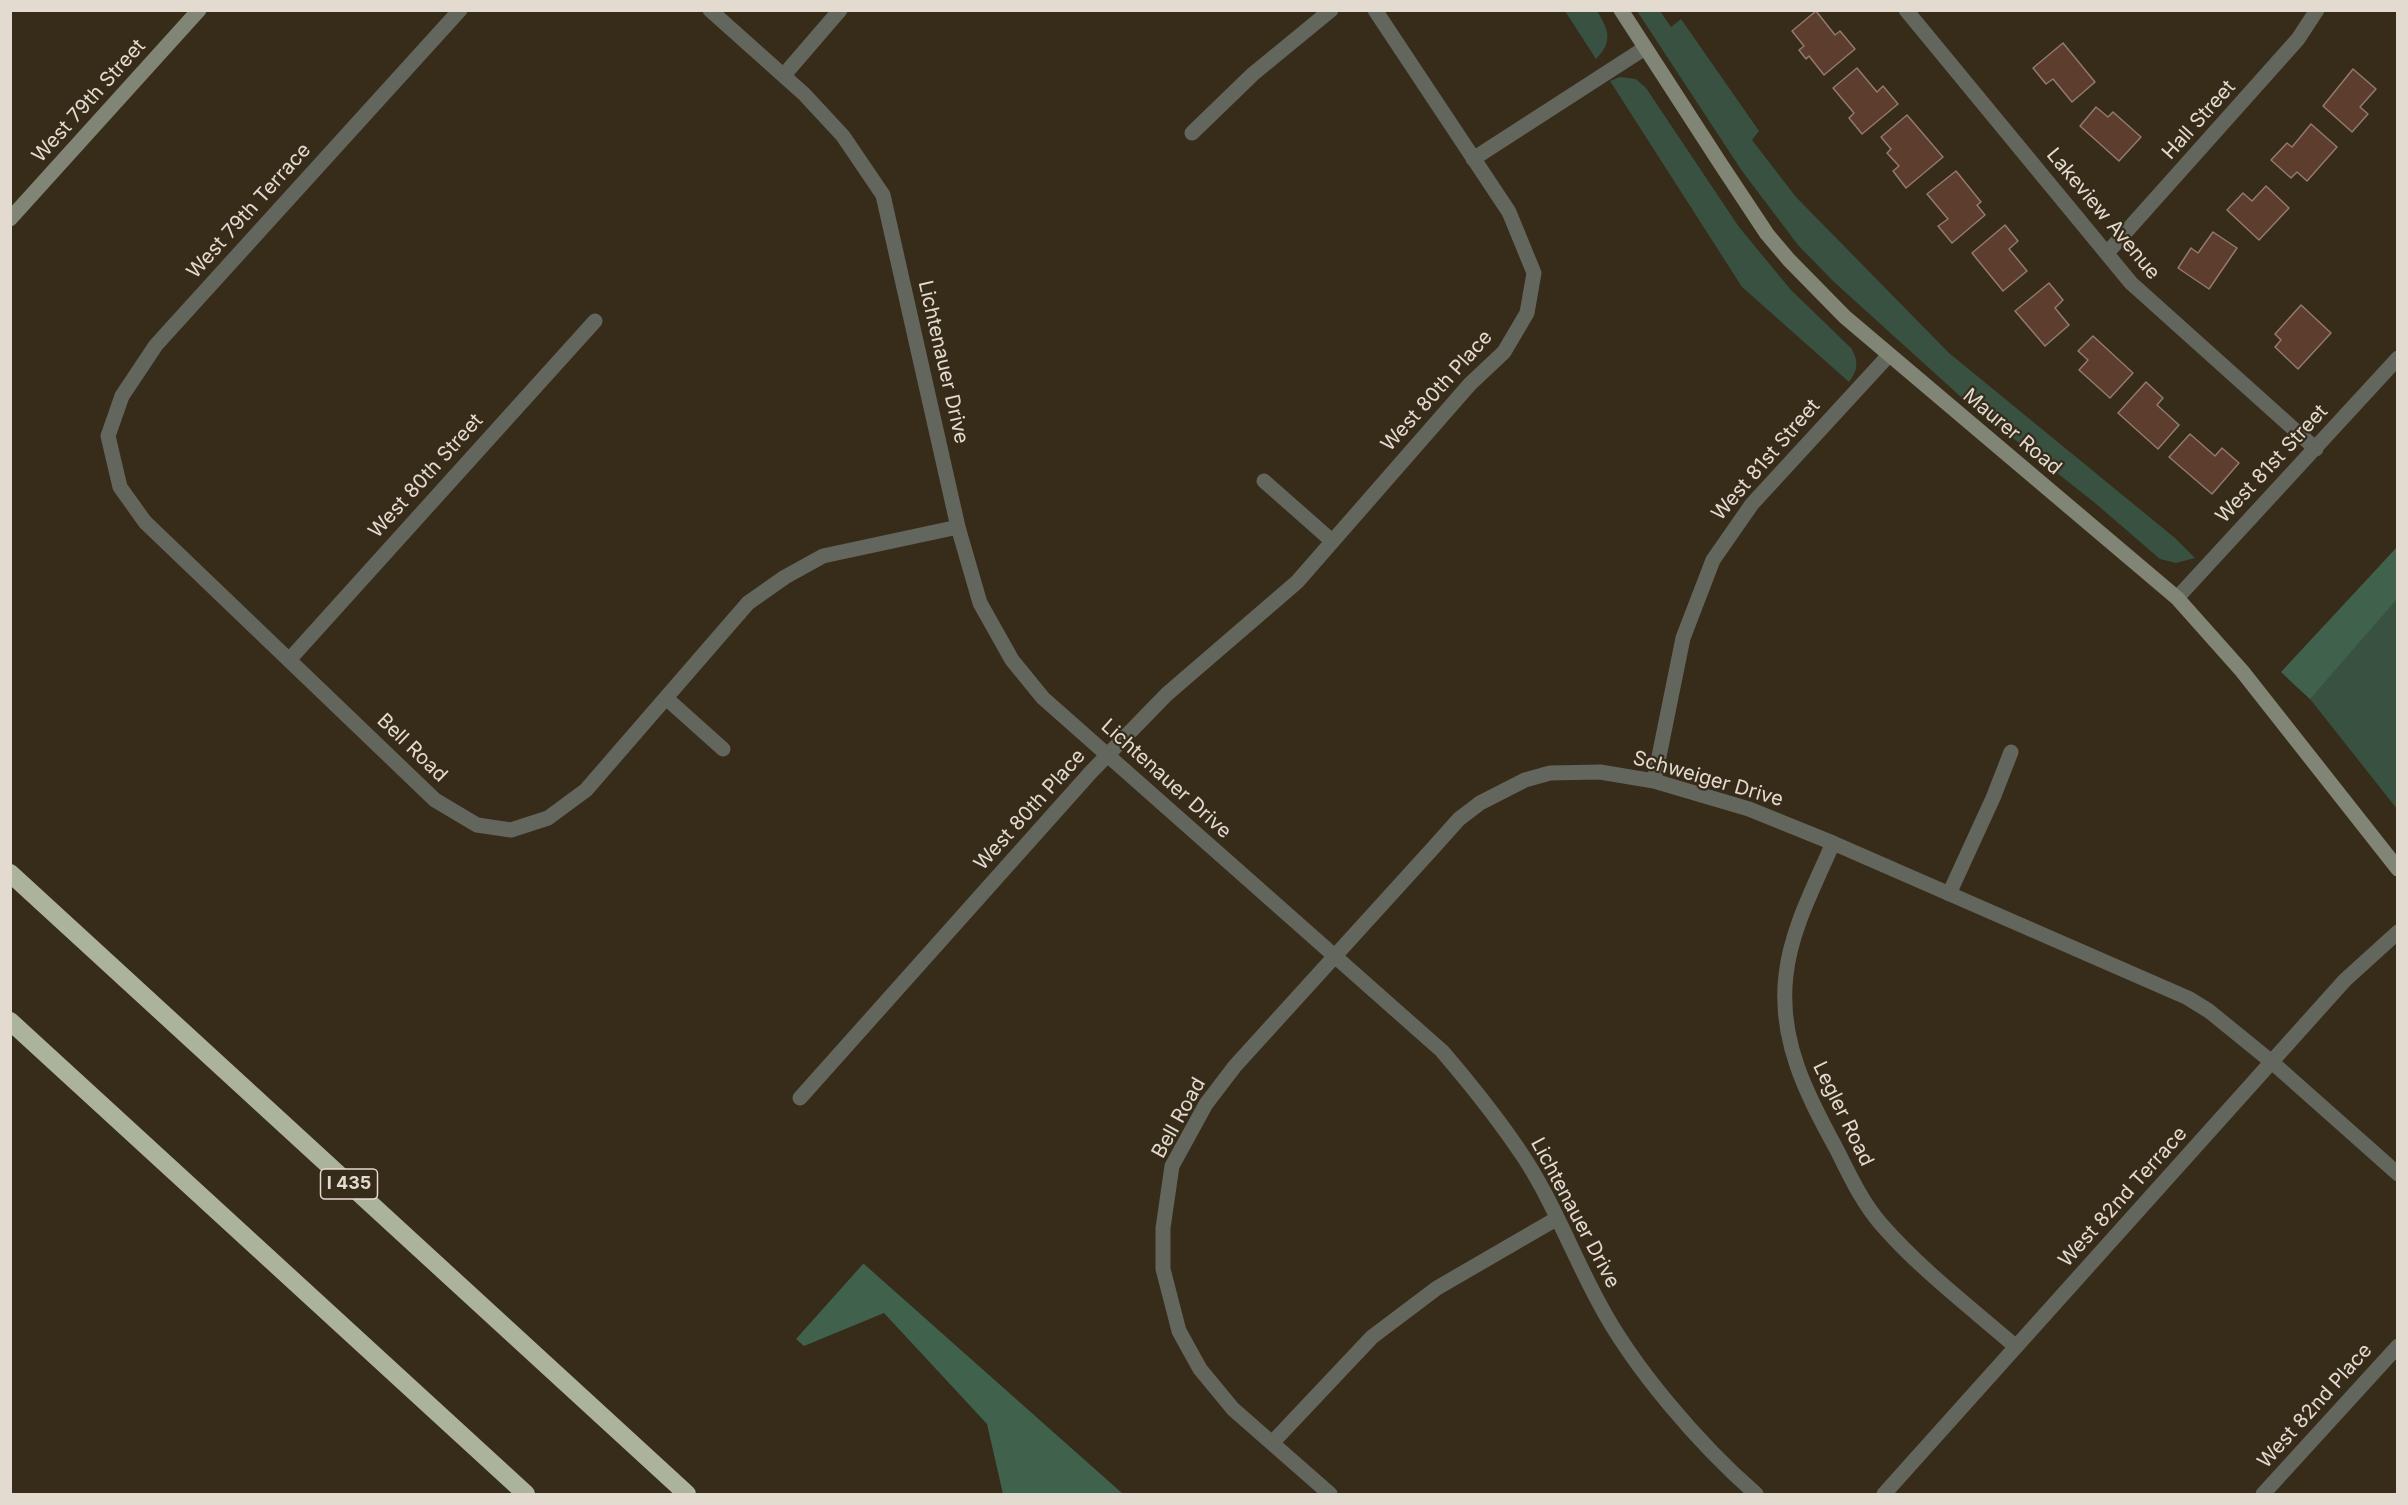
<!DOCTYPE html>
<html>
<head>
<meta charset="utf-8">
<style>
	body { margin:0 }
	#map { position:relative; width:2408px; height:1505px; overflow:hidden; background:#372b1a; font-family:Inter,sans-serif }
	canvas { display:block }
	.frame { position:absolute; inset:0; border:12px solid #e3dbd0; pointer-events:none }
</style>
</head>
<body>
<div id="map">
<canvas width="2408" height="1505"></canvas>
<div class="frame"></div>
</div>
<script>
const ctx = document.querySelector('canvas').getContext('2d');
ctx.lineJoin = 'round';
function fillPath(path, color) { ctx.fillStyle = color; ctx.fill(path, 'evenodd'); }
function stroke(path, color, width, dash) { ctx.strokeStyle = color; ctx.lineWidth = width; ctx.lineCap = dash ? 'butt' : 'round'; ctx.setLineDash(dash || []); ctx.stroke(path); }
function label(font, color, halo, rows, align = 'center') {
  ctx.font = font + ' Inter,sans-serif'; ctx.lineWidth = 4.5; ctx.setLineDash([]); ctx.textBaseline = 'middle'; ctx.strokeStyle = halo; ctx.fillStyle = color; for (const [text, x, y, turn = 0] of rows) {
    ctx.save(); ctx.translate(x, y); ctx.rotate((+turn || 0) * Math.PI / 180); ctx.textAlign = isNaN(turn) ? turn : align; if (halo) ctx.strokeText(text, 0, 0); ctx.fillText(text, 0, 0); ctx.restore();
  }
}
fillPath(new Path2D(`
	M1565,11h32c12,19 16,31 -1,48z
	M1637,11h23l11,16 10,-8 78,112 -7,9 44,57 153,156 226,185 20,20 -19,5 -16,-4 -65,-56 -134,-106 -128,-116 -35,-36 -56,-74z
	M1620,77l16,2 10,9 93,139 52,63 60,58c8,13 7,22 -2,34l-107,-95 -132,-206z
	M2397,559v250l-87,-110 -22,-20z`), '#395141');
fillPath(new Path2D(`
	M2397,547v52l-87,100 -29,-27z
	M863,1264h1l259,230h-120l-16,-70 -103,-111 -80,33 -8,-7z`), '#40614c');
const building = new Path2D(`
	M1816,11l19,24 5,-4 15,18 -31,26 -15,-19 -3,3 -7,-9 5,-4 -12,-15z
	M2063,43l32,39 -23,20 -19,-23 -7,5 -13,-16z
	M1857,68l20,24 6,-6 15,18 -36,30 -13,-16 5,-5 -21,-25z
	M2353,69l23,20 -16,18 8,7 -16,18 -29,-26z
	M2096,107l12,10 5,-5 28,25 -22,24 -39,-35z
	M1907,115l36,42 -37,31 -13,-17 6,-5 -12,-13 4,-4 -10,-12z
	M2311,124l26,23 -30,34 -10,-9 -6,6 -20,-18 16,-17 5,4z
	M1956,171l25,31 -4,3 8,10 -33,28 -14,-17 10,-7 -21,-25z
	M2266,186l23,22 -30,32 -32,-30 16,-17 9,8z
	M2005,225l13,16 -9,8 18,22 -24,20 -31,-38z
	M2213,232l24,16 -28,41 -31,-21 13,-20 7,5z
	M2049,283l14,17 -8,8 14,17 -24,21 -30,-35z
	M2301,305l30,28 -33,36 -23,-22 6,-7 -6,-6z
	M2093,336l40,37 -23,25 -31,-28 9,-10 -10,-9z
	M2146,382l17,16 -6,7 22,20 -21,24 -40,-36z
	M2190,434l25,22 7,-8 17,15 -27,31 -43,-37z`);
fillPath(building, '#5d3d2e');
stroke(building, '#917a6f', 1.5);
stroke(new Path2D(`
	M460,10l-304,335 -34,51 -14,40 12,51 25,35 290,278 42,25 34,5 37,-12 38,-28 162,-187 37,-26 38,-21 135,-29
	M710,10l94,84 39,42 40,59 75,332 22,76 32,57 31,38 399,353c30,35 58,70 83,108 29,45 48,96 73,142 35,67 102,144 158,193
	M1906,10l225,273 185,166
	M784,75l56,-65
	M1192,133l61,-59 78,-64
	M1473,159l172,-111
	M2107,253l191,-214 19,-29
	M1264,481l68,60
	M2177,598l221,-240
	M289,660l306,-339
	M666,698l57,51
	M1654,781l29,-143 30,-78 39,-56 137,-149
	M1833,843c-18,42 -42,86 -47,132 -8,65 21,120 51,175 13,26 25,52 44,74 39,45 89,83 134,122
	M1949,894l44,-96 18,-46
	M800,1098l291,-326 76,-78 130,-112 173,-198 34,-32 23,-39 7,-40 -25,-61 -134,-202
	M1272,1443l100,-106 65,-49 119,-69
	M1330,1494l-97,-85 -33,-40 -21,-38 -16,-62v-41l9,-62 34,-62 29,-38 199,-219 25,-28 21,-16 45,-23 25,-7 50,-1 54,9 95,28 84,34 355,155 21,13 64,52 125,111
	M1884,1494l461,-514 53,-48
	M2263,1494l135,-148`), '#62665d', 15);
stroke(new Path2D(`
	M1621,10l99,153 47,71 22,26 56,57 332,281 65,73 156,198
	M10,219l189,-209`), '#808576', 15);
stroke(new Path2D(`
	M10,873l677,621
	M10,1021l516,473`), '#abb39c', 18);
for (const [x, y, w] of [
	[349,1184,57]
]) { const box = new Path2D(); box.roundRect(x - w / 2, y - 15, w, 30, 4.5); ctx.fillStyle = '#372b1a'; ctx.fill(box); stroke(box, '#e3dbd0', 1.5); }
label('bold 18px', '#e3dbd0', null, [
	["I 435",349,1184]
]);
label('20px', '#e3dbd0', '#372b1a', [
	["West 79th Street",89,101,-48],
	["Hall Street",2199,120,-48],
	["West 79th Terrace",249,211,-48],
	["Lakeview Avenue",2103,214,50],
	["Lichtenauer Drive",943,362,77],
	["West 80th Place",1437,391,-48],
	["Maurer Road",2012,432,40],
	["West 81st Street",1766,460,-49],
	["West 81st Street",2272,464,-47],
	["West 80th Street",426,476,-48],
	["Bell Road",412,748,44],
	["Lichtenauer Drive",1166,779,42],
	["Schweiger Drive",1708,779,16],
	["West 80th Place",1030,810,-48],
	["Legler Road",1843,1114,64],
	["Bell Road",1179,1118,-61],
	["West 82nd Terrace",2123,1197,-48],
	["Lichtenauer Drive",1575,1213,62],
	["West 82nd Place",2315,1406,-48]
]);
</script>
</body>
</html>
